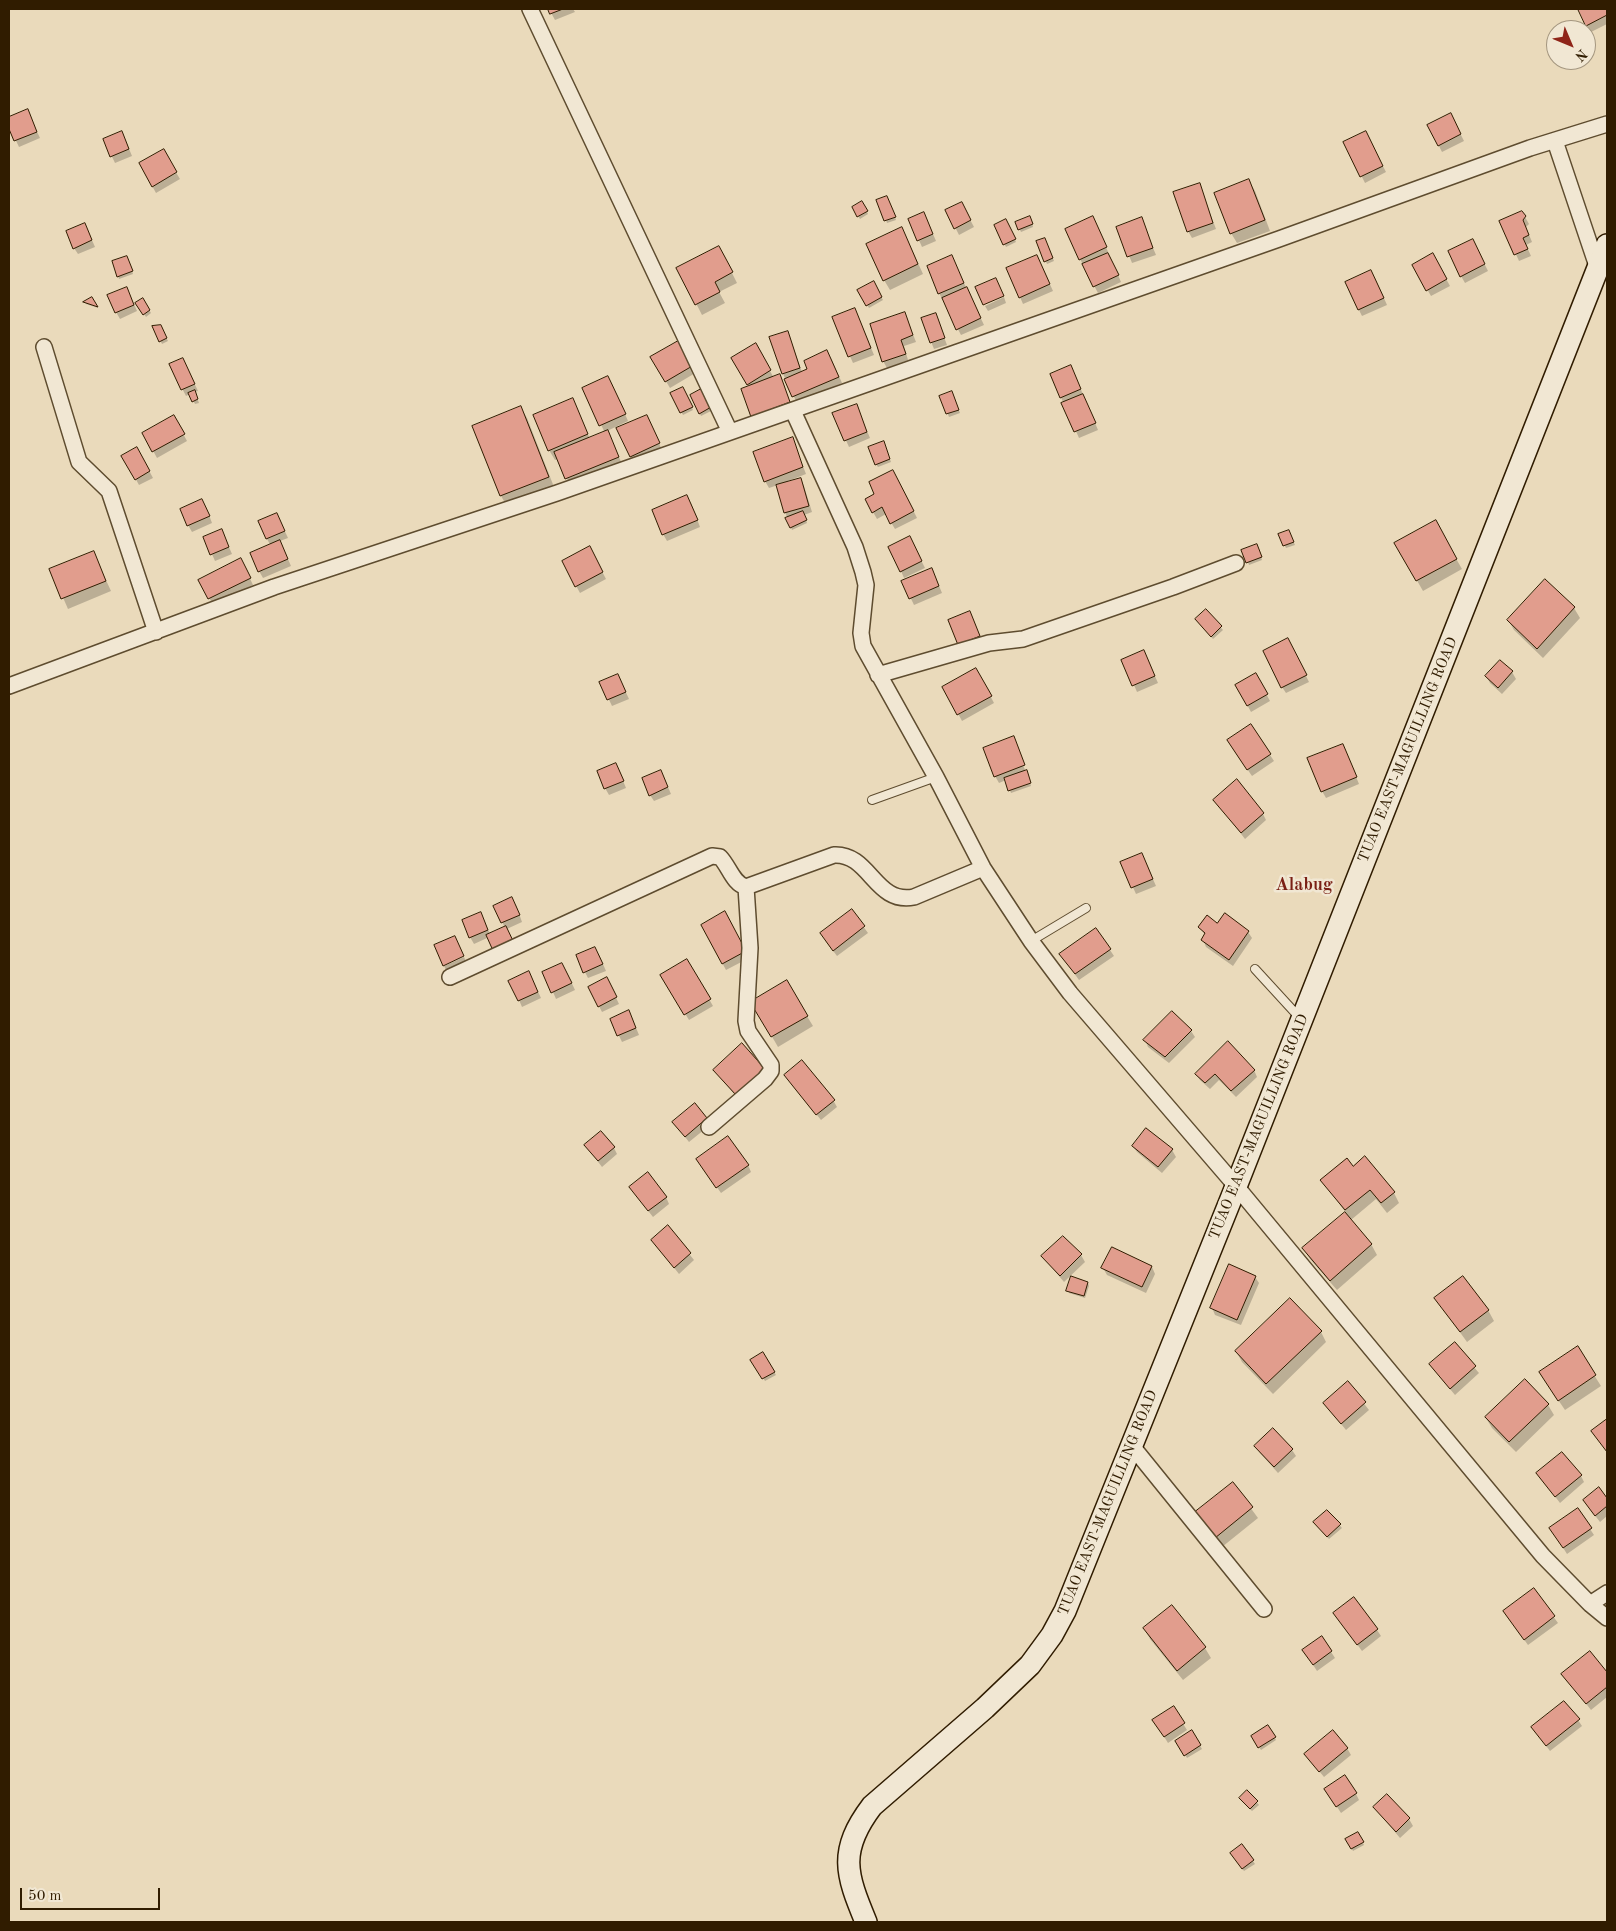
<!DOCTYPE html>
<html>
<head>
<meta charset="utf-8">
<style>
	body { margin:0 }
	#map { position:relative; width:1616px; height:1931px; overflow:hidden; background:#eadabb; font-family:"Old Standard TT",serif }
	canvas { display:block }
	.frame { position:absolute; inset:0; border:10px solid #301c00; pointer-events:none }
	.north { position:absolute; left:1546px; top:20px; width:50px; height:50px; box-sizing:border-box; background:#f1e7d3; border:1px solid #a4967f; border-radius:50%; rotate:135deg; font-size:14px; font-weight:700; line-height:20px; text-align:center; color:#301c00 }
	.north::after { content:''; display:block; margin:auto; width:18px; height:22px; background:#8f2418; clip-path:polygon(50% 0,100% 100%,50% 72%,0 100%) }
	.scale { position:absolute; left:20px; top:1888px; width:140px; height:22px; box-sizing:border-box; border:2px solid #301c00; border-top:0; padding-left:6px; font-size:15px; line-height:18px; white-space:nowrap; color:#301c00; -webkit-text-stroke:4px #f1e7d3; paint-order:stroke }
</style>
</head>
<body>
<div id="map">
<canvas width="1616" height="1931"></canvas>
<div class="frame"></div>
<div class="north">N</div>
<div class="scale">50 m</div>
</div>
<script>
const ctx = document.querySelector('canvas').getContext('2d');
ctx.lineJoin = 'round';
function fillPath(path, color) { ctx.fillStyle = color; ctx.fill(path, 'evenodd'); }
function stroke(path, color, width, dash) { ctx.strokeStyle = color; ctx.lineWidth = width; ctx.lineCap = dash ? 'butt' : 'round'; ctx.setLineDash(dash || []); ctx.stroke(path); }
function label(font, color, halo, rows, align = 'center') {
  ctx.font = font + ' "Old Standard TT",serif'; ctx.lineWidth = 5; ctx.setLineDash([]); ctx.textBaseline = 'middle'; ctx.strokeStyle = halo; ctx.fillStyle = color; for (const [text, x, y, turn = 0] of rows) {
    ctx.save(); ctx.translate(x, y); ctx.rotate((+turn || 0) * Math.PI / 180); ctx.textAlign = isNaN(turn) ? turn : align; if (halo) ctx.strokeText(text, 0, 0); ctx.fillText(text, 0, 0); ctx.restore();
  }
}
fillPath(new Path2D(`
	M549,9h24l2,3 -20,8z
	M1579,9h28v15l-16,8z
	M27,111l13,27 -21,9 -10,-21v-7z
	M1454,121l10,20 -22,11 -3,-6z
	M125,139l7,17 -17,7 -11,-23z
	M1369,139l17,33 -21,11 -20,-40z
	M163,151l17,28 -24,14 -16,-29z
	M1249,181l6,10 15,40 -33,12 -6,-10z
	M1199,184l17,45 -24,9 -4,-7z
	M888,200l8,20 -9,3 -1,-3z
	M862,203l6,11 -8,5 -7,-11z
	M965,210l9,17 -15,8 -12,-24z
	M1525,217l4,7 -3,3 6,15 -6,3 5,11 -12,5 -18,-40z
	M1141,219l15,36 -24,8 -14,-36z
	M910,220h17l9,21 -14,6z
	M1031,220l2,7 -12,5 -4,-9z
	M1006,221l10,21 -10,5 -10,-21z
	M1096,224l25,58 -23,11 -18,-34z
	M88,231l7,16 -17,7 -4,-6z
	M907,239l16,35 -33,16 -6,-10z
	M1038,242h8l8,19 -7,3z
	M1476,247l12,24 -23,12 -4,-7z
	M1433,255l17,31 -19,10 -18,-31z
	M1037,256l16,35 -30,13 -3,-7z
	M724,257l13,26 -18,9 6,11 -23,12 -24,-47z
	M128,260l5,14 -14,5 -1,-3z
	M955,264l29,61 -23,10 -22,-42z
	M1375,278l12,27 -25,11 -3,-6z
	M873,283l10,17 -14,8 -10,-17z
	M130,295l7,16 -17,8 -4,-7z
	M1004,297l2,6 -18,8 -3,-5z
	M91,298l7,10 -12,-4 -1,-2z
	M143,300l8,13 -5,4 -9,-14z
	M855,309l19,46 -21,8 -20,-45z
	M905,314l11,28 -12,4 4,14 -21,8 -4,-7z
	M935,314l12,31 -13,4 -12,-30z
	M160,326l8,15 -6,3 -8,-17z
	M788,332l14,40 29,-14 11,25 -45,20 -14,-29 -12,-36z
	M679,341l18,31 -27,16 -18,-30z
	M755,345l19,33 9,4 9,26 -36,14 -6,-35 -17,-29z
	M170,365l16,1 12,25 -3,1 4,11 -4,1 -5,-10 -4,2z
	M1074,373l24,57 -19,8 -28,-63z
	M612,384l16,37 -21,10 17,37 -52,21 -14,-30 -3,1 -6,-10 24,-50 17,39 15,-6 -21,-44z
	M683,389l10,21 -10,5 -11,-21z
	M703,390l10,20 -12,6 -10,-20z
	M953,395l7,18 -11,4 -8,-21z
	M856,405l14,33 -21,9 -15,-33z
	M521,408l6,10 27,69 -47,19 -6,-10z
	M174,417l13,24 -30,17 -13,-24z
	M650,423l12,27 -28,13 -3,-7z
	M792,438l14,36 -18,7 1,2 12,-4 3,7 8,26 -8,3 3,8 -15,7 -7,-18 -7,-27 -9,3 -4,-7z
	M885,446l6,16 -13,5 -2,-3z
	M137,448l16,30 -14,7 -16,-29z
	M897,478l20,40 -22,11 -9,-15 -9,5 -4,-7 3,-18z
	M691,503l9,24 -33,14 -4,-7z
	M206,507l6,16 -20,9 -4,-7z
	M280,521l8,17 -8,3 11,25 -28,12 -4,-7 12,-25 -4,-7z
	M1435,522l27,47 -39,22 -27,-47z
	M222,531l10,23 -17,7 -10,-23z
	M1290,534l5,11 -9,3 -6,-13z
	M913,544l12,24 -21,10 -3,-7z
	M1258,549l4,11 -13,5 -1,-3z
	M93,552l18,39 -43,18 -17,-39z
	M593,554l13,25 -26,14 -17,-31z
	M244,566l9,19 -40,20 -13,-25z
	M935,576l7,17 -28,12 -11,-23z
	M1545,581l29,27 6,10 -37,40 -29,-28 -6,-10z
	M1206,611l17,19 -10,9 -15,-17z
	M970,613l13,30 -24,2z
	M1291,646l18,36 -23,11 -4,-6z
	M1147,658l11,25 -21,9 -3,-7z
	M1500,661l12,11 4,7 -14,15 -12,-11 -4,-7z
	M976,669l18,34 -32,18 -18,-34z
	M1256,675l14,26 -19,11 -14,-26z
	M621,682l8,17 -17,7 -11,-23z
	M1251,726l23,35 -22,15 -20,-29z
	M1013,738l18,48 -20,7 -5,-13 -7,3 -4,-7z
	M1343,745l16,39 -33,14 -4,-7z
	M619,771l7,17 -17,7 -4,-7z
	M664,778l7,16 -17,7 -4,-6z
	M1215,800l48,14 3,6 -21,19z
	M1145,861l11,25 -20,8 -14,-31z
	M516,905l6,17 -48,22 -4,-7 14,-17 6,14 15,-6 -10,-22z
	M852,911l16,22 -31,23 -12,-16z
	M724,913l25,45 -23,12 -24,-45z
	M1218,925l30,7 4,6 -19,28 -27,-19 -3,-7 3,-4 -7,-9z
	M1110,950l4,6 -35,24 -18,-25z
	M599,955l7,16 -18,7 -3,-6z
	M464,957l3,6 -20,9 -3,-6z
	M687,961l26,45 -24,14 -27,-44z
	M566,971l9,19 -19,9 -3,-7z
	M532,979l9,19 -19,9 -3,-7z
	M786,982l27,44 -35,21 -26,-45z
	M610,985l9,19 -17,8 -3,-6z
	M632,1018l7,17 -17,7 -11,-23z
	M1191,1031l4,6 -26,26 -21,-16 -3,-7z
	M742,1045l-2,56 -26,-31z
	M1254,1070l3,7 -21,20 -17,-17 -9,9 -10,-9 -4,-6z
	M790,1082l43,18 4,7 -16,13z
	M706,1118l4,7 -21,17 -11,-14z
	M586,1146l28,2 3,6 -15,13z
	M1133,1146l39,4 4,7 -14,16 -25,-21z
	M748,1165l3,7 -30,21 -19,-27z
	M1353,1168l41,25 5,10 -12,10 -11,-14 -25,21 20,24 6,11 -40,35 -27,-31 -6,-10 42,-36 -24,-33z
	M635,1194l31,3 3,7 -16,13z
	M668,1227l26,33 -15,14 -27,-34z
	M1112,1248l40,19 3,7 -9,19 -39,-18 -4,-7z
	M1081,1255l4,7 -21,20 -22,-26z
	M1255,1277l4,6 -18,42 -26,-10 -3,-7z
	M1088,1283l1,3 -4,12 -16,-5 -1,-3z
	M1436,1299l52,11 6,11 -27,21z
	M1321,1332l5,10 -53,52 -31,-32 -6,-11z
	M1454,1344l25,29 -24,22 -25,-30z
	M1577,1348l24,38 -36,24 -19,-28z
	M763,1354l13,21 -11,6 -13,-21z
	M1525,1380l23,25 6,10 -38,37 -24,-24 -6,-10z
	M1348,1383l21,27 -23,20 -22,-27z
	M1256,1447l36,3 4,6 -18,17 -18,-20z
	M1538,1474l43,2 3,6 -24,21z
	M1233,1484l25,34 -36,29 -20,-24z
	M1598,1489l9,11v16l-7,6 -16,-21z
	M1327,1511l15,17 -13,11 -13,-14z
	M1590,1529l4,6 -27,19 -12,-19z
	M1534,1590l24,33 -30,22 -24,-33z
	M1172,1607l33,41 6,10 -28,22 -33,-41 -6,-11z
	M1339,1620l38,10 4,6 -19,15z
	M1322,1638l13,20 -18,13 -9,-14z
	M1590,1652l17,22v23l-16,13 -28,-36z
	M1173,1708l14,22 -19,13 -10,-16z
	M1578,1720l4,6 -32,25 -18,-24z
	M1268,1727l8,13 -15,10 -9,-14z
	M1192,1732l10,17 -15,9 -10,-17z
	M1347,1748l4,7 -27,22 -14,-17z
	M1247,1791l12,14 -7,6 -10,-10z
	M1356,1794l3,6 -18,13 -11,-17z
	M1387,1795l22,24 4,7 -13,12 -26,-31z
	M1358,1834l6,11 -11,6 -6,-11z
	M1242,1845l13,19 -11,7 -11,-15z`), '#0003');
const building = new Path2D(`
	M548,9h15l-13,5z
	M1578,9h29v6l-21,11z
	M28,109l9,23 -23,9 -5,-12v-12z
	M1451,113l10,21 -23,12 -11,-21z
	M122,131l7,18 -19,8 -7,-18z
	M1366,131l17,35 -23,11 -17,-35z
	M164,149l13,23 -25,15 -13,-24z
	M1249,179l16,41 -35,14 -16,-41z
	M1200,183l13,40 -26,9 -14,-40z
	M887,196l9,21 -12,4 -8,-21z
	M862,201l6,10 -11,6 -5,-10z
	M962,202l9,18 -17,9 -9,-19z
	M1522,211l4,5 -3,4 6,15 -6,3 5,11 -14,6 -15,-34z
	M924,212l9,22 -16,7 -9,-22z
	M1030,216l3,8 -15,6 -3,-8z
	M1093,216l14,31 -28,13 -14,-31z
	M1142,217l11,31 -26,9 -11,-30z
	M1006,219l10,20 -13,6 -9,-20z
	M85,223l7,17 -19,9 -7,-18z
	M902,227l16,37 -35,17 -17,-37z
	M1045,238l8,20 -9,4 -8,-21z
	M1473,239l12,25 -25,13 -12,-26z
	M719,246l14,26 -18,10 5,10 -25,13 -19,-37z
	M1108,253l11,22 -26,12 -11,-23z
	M1433,253l14,26 -21,12 -14,-26z
	M952,255l12,28 -26,11 -11,-28z
	M1037,255l13,29 -31,14 -13,-30z
	M127,256l6,15 -16,6 -5,-16z
	M1371,270l13,28 -26,12 -13,-28z
	M996,278l8,18 -21,9 -8,-18z
	M874,281l8,16 -16,9 -9,-16z
	M127,287l7,18 -19,8 -8,-18z
	M967,287l14,31 -25,12 -14,-32z
	M92,297l6,10 -15,-5z
	M143,298l7,12 -7,5 -8,-12z
	M855,308l16,40 -23,9 -16,-40z
	M905,312l8,23 -12,5 5,14 -24,8 -12,-38z
	M936,313l9,25 -15,5 -9,-25z
	M161,325l6,13 -8,4 -7,-16z
	M788,331l12,37 -18,6 -13,-37z
	M680,340l14,25 -29,17 -15,-25z
	M756,343l15,27 -24,15 -16,-27z
	M827,350l12,27 -47,20 -8,-18 23,-10 -3,-8z
	M183,358l12,26 -14,6 -12,-26z
	M1071,365l10,24 -21,9 -10,-24z
	M780,374l10,28 -39,15 -10,-28z
	M608,376l18,38 -27,12 -17,-38z
	M683,387l10,20 -13,6 -10,-20z
	M703,388l10,18 -14,8 -9,-19z
	M195,390l3,9 -6,3 -4,-9z
	M952,391l7,19 -13,4 -7,-18z
	M1083,394l13,29 -22,9 -13,-29z
	M573,398l15,36 -40,17 -15,-36z
	M857,404l10,28 -23,9 -12,-28z
	M521,406l28,71 -49,19 -28,-70z
	M174,415l11,19 -33,18 -10,-19z
	M647,415l13,28 -30,14 -14,-29z
	M608,430l11,27 -54,22 -11,-27z
	M793,437l10,30 -39,15 -11,-30z
	M884,441l6,18 -15,6 -7,-18z
	M137,447l13,24 -15,9 -14,-24z
	M893,470l21,41 -24,13 -8,-17 -10,6 -7,-14 9,-5 -5,-12z
	M801,478l8,28 -25,7 -8,-28z
	M687,495l11,25 -36,15 -10,-25z
	M202,499l8,17 -23,10 -7,-17z
	M803,511l4,9 -17,8 -5,-10z
	M277,513l8,18 -19,8 -8,-18z
	M1436,520l21,39 -41,22 -22,-38z
	M222,529l7,18 -19,8 -7,-18z
	M1289,530l5,12 -11,4 -5,-12z
	M910,536l12,25 -22,11 -12,-25z
	M280,540l8,19 -30,13 -8,-19z
	M1257,544l5,13 -16,6 -5,-13z
	M590,546l13,26 -28,15 -13,-26z
	M94,551l12,30 -45,18 -12,-30z
	M241,558l10,20 -43,21 -10,-19z
	M932,568l7,18 -30,13 -8,-18z
	M1545,579l30,28 -38,42 -30,-29z
	M1206,609l16,17 -11,11 -16,-18z
	M970,611l10,25 -22,9 -10,-25z
	M1288,638l19,37 -26,13 -18,-37z
	M1144,650l11,26 -23,10 -11,-26z
	M1500,660l13,11 -15,17 -13,-12z
	M976,668l16,28 -35,19 -15,-28z
	M1256,673l12,21 -21,12 -12,-21z
	M618,674l8,18 -19,8 -8,-18z
	M1251,724l20,30 -24,16 -20,-30z
	M1014,736l11,29 -31,12 -11,-29z
	M1343,744l14,33 -36,15 -14,-34z
	M616,763l8,18 -20,8 -7,-18z
	M661,770l7,17 -19,9 -7,-18z
	M1027,770l4,13 -23,8 -4,-13z
	M1237,779l27,34 -23,20 -28,-33z
	M1142,853l11,26 -22,9 -11,-26z
	M512,897l8,18 -19,8 -8,-17z
	M852,909l13,17 -32,25 -13,-18z
	M725,911l21,40 -24,13 -21,-39z
	M481,912l7,18 -19,8 -7,-18z
	M1225,913l24,18 -20,29 -28,-20 4,-7 -7,-6 9,-12 10,8z
	M506,926l9,19 -20,10 -9,-20z
	M1096,928l15,21 -36,25 -16,-20z
	M455,936l9,20 -21,10 -9,-21z
	M595,947l8,17 -20,9 -7,-18z
	M687,959l24,40 -27,16 -24,-40z
	M562,963l10,20 -21,10 -9,-21z
	M529,971l9,21 -20,9 -10,-20z
	M607,977l10,20 -19,10 -10,-20z
	M787,980l21,36 -37,21 -21,-35z
	M629,1010l7,18 -19,8 -7,-17z
	M1172,1011l20,19 -27,27 -22,-17z
	M1228,1041l27,29 -24,21 -16,-17 -10,9 -10,-9z
	M742,1043l23,26 -29,26 -23,-25z
	M802,1060l33,40 -19,15 -32,-40z
	M695,1103l12,15 -22,19 -13,-15z
	M1146,1128l27,21 -15,18 -26,-21z
	M601,1131l14,16 -17,14 -14,-16z
	M728,1136l21,29 -33,23 -20,-29z
	M1365,1156l30,36 -14,11 -11,-13 -25,20 -25,-30 27,-22 6,8z
	M648,1172l19,25 -19,14 -19,-24z
	M1345,1212l27,32 -42,37 -28,-33z
	M668,1225l23,28 -17,15 -23,-28z
	M1063,1236l19,18 -22,22 -19,-20z
	M1112,1247l40,19 -10,21 -41,-19z
	M1229,1264l27,12 -19,44 -27,-12z
	M1071,1276l17,6 -4,14 -18,-5z
	M1463,1276l26,34 -29,22 -26,-34z
	M1290,1298l32,33 -56,53 -31,-33z
	M1455,1342l21,24 -26,23 -21,-25z
	M1578,1346l18,29 -38,26 -19,-29z
	M763,1352l12,20 -13,7 -12,-19z
	M1525,1379l24,25 -40,38 -24,-25z
	M1348,1381l18,21 -25,22 -18,-21z
	M1607,1419v33l-16,-21z
	M1273,1428l20,21 -19,18 -20,-21z
	M1562,1452l20,23 -27,22 -19,-24z
	M1233,1482l20,25 -38,31 -20,-26z
	M1599,1487l8,11v8l-12,10 -12,-16z
	M1578,1508l14,20 -29,20 -14,-20z
	M1327,1510l14,14 -14,13 -14,-15z
	M1534,1588l21,28 -31,24 -21,-29z
	M1354,1597l24,32 -21,16 -24,-32z
	M1172,1605l34,42 -29,24 -34,-43z
	M1322,1636l10,15 -19,14 -11,-15z
	M1590,1651l17,21v15l-21,17 -25,-30z
	M1564,1701l16,18 -34,27 -15,-19z
	M1174,1706l11,17 -21,14 -12,-17z
	M1268,1725l8,12 -18,11 -7,-12z
	M1192,1730l9,15 -17,11 -9,-15z
	M1333,1730l15,18 -29,24 -15,-18z
	M1345,1775l12,18 -21,14 -12,-18z
	M1247,1790l11,11 -8,8 -11,-11z
	M1387,1794l23,24 -14,14 -23,-25z
	M1358,1832l6,10 -13,7 -6,-10z
	M1242,1844l12,16 -12,9 -12,-16z`);
fillPath(building, '#e19d8d');
stroke(building, '#301c00', 1);
const service = new Path2D(`
	M872,800l64,-23
	M1031,941l55,-33
	M1255,969l44,48`);
const minor = new Path2D(`
	M530,9l200,423
	M1555,141l43,128
	M44,347l35,115 30,29 47,141
	M793,411l62,136 8,25 3,13 -5,48 2,13 73,131 47,91 48,73 39,52 166,193 307,370 47,48 17,14
	M878,675l111,-32 34,-4 150,-52 63,-24
	M9,686l265,-99 283,-94 722,-254 251,-91 77,-24
	M450,977l262,-121 8,1c9,9 13,27 26,30l88,-32c36,-2 41,50 80,42l69,-29
	M709,1127l56,-48 6,-8v-6l-23,-34 -2,-10 4,-73 -4,-61
	M1132,1446l132,163
	M1590,1604l17,-11`);
const secondary = new Path2D(`
	M866,1922c-20,-48 -28,-71 6,-116l113,-98 45,-43 22,-30 13,-24 168,-417 374,-949`);
stroke(service, '#5e4c2f', 10);
stroke(minor, '#5e4c2f', 18);
stroke(secondary, '#301c00', 24);
stroke(service, '#f1e7d3', 8);
stroke(minor, '#f1e7d3', 15);
stroke(secondary, '#f1e7d3', 21);
label('15px', '#301c00', '#f1e7d3', [
	["TUAO EAST-MAGUILLING ROAD",1408,750,-68],
	["TUAO EAST-MAGUILLING ROAD",1259,1127,-68],
	["TUAO EAST-MAGUILLING ROAD",1108,1503,-68]
]);
label('bold 18px', '#7a1f14', '#f1e7d3', [
	["Alabug",1304,885]
]);
</script>
</body>
</html>
